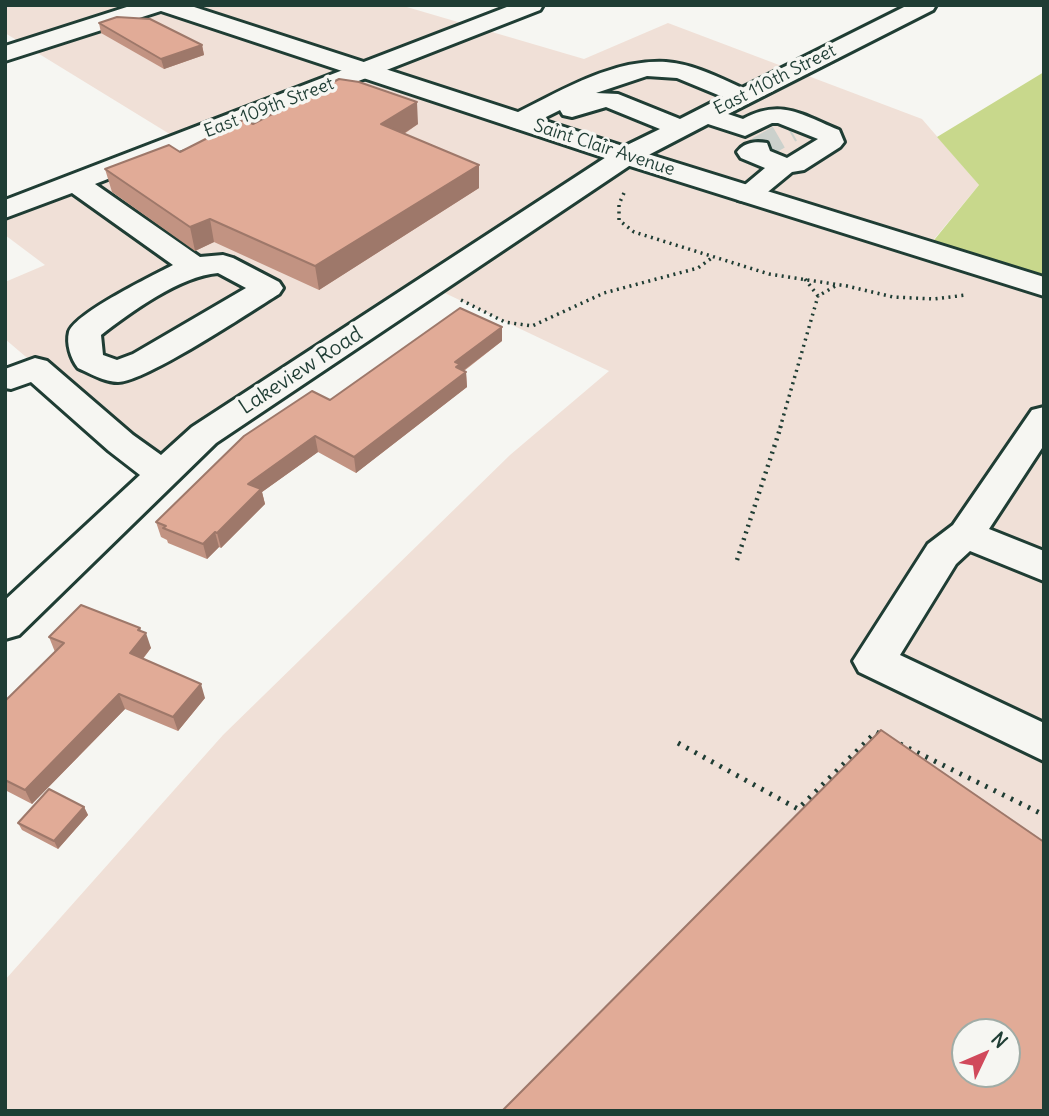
<!DOCTYPE html>
<html>
<head>
<meta charset="utf-8">
<style>
	body { margin:0 }
	#map { position:relative; width:1049px; height:1116px; overflow:hidden; background:#f6f6f2; font-family:Delius,sans-serif }
	canvas { display:block }
	.frame { position:absolute; inset:0; border:7px solid #1f3d34; pointer-events:none }
	.north { position:absolute; left:951px; top:1018px; width:70px; height:70px; box-sizing:border-box; background:#f6f6f2; border:2px solid #a0aca6; border-radius:50%; rotate:46deg; font-size:19px; font-weight:700; line-height:28px; text-align:center; color:#1f3d34 }
	.north::after { content:''; display:block; margin:auto; width:24px; height:32px; background:#d1495b; clip-path:polygon(50% 0,100% 100%,50% 72%,0 100%) }
</style>
</head>
<body>
<div id="map">
<canvas width="1049" height="1116"></canvas>
<div class="frame"></div>
<div class="north">N</div>
</div>
<script>
const ctx = document.querySelector('canvas').getContext('2d');
ctx.lineJoin = 'round';
function fillPath(path, color) { ctx.fillStyle = color; ctx.fill(path, 'evenodd'); }
function stroke(path, color, width, dash) { ctx.strokeStyle = color; ctx.lineWidth = width; ctx.lineCap = dash ? 'butt' : 'round'; ctx.setLineDash(dash || []); ctx.stroke(path); }
function label(font, color, halo, rows, align = 'center') {
  ctx.font = font + ' Delius,sans-serif'; ctx.lineWidth = 7; ctx.setLineDash([]); ctx.textBaseline = 'middle'; ctx.strokeStyle = halo; ctx.fillStyle = color; for (const [text, x, y, turn = 0] of rows) {
    ctx.save(); ctx.translate(x, y); ctx.rotate((+turn || 0) * Math.PI / 180); ctx.textAlign = isNaN(turn) ? turn : align; if (halo) ctx.strokeText(text, 0, 0); ctx.fillText(text, 0, 0); ctx.restore();
  }
}
fillPath(new Path2D(`
	M5,5h395l184,54 84,-36 254,96 57,66 -53,64 118,38v824h-1039v-131l218,-245 287,-280 99,-84 -179,-85 -267,188 -158,-135v-57l40,-17 -40,-30v-25l176,-69 -176,-108zM965,1032h42v42h-42z`), '#f0e0d7');
fillPath(new Path2D(`
	M1044,72v215l-118,-37 53,-65 -42,-48z`), '#c8d88c');
stroke(new Path2D(`
	M758,149l33,-19`), '#cbd1cc', 24, [24, 12]);
const minor = new Path2D(`
	M133,5h34l-3,5 -159,51v-15z
	M512,5h31l-3,5 -445,174 105,73 23,-2 10,3 46,24 4,6 -4,6c-29,18 -134,88 -161,88 -13,0 -29,-9 -40,-14 -7,-9 -12,-24 -9,-36 6,-19 85,-57 104,-67l-101,-72 -67,25v-18zM218,273l28,15 -113,66 -16,6 -14,-5 -2,-20c30,-23 79,-59 117,-62z
	M908,5h28l-3,5 -205,104 15,5c38,-21 59,-4 96,11l5,12 -4,5 -36,23 -12,2 -34,28 -10,2 -10,-2 -4,-6 31,-26 -24,-10 -4,-6c7,-10 19,-11 30,-9l3,8 17,7 31,-19 -40,-16h-6l-27,13 -37,-12 -73,38 -419,281 -197,192 -14,4v-39l135,-125 -31,-24 -78,-69 -20,7 -6,-1v-19l30,-11 12,3 86,74 28,20 31,-28 425,-277 43,-21 -54,-22 -34,10 -9,-2 -3,-5 -32,16 -9,3 -9,-3 -4,-5 4,-5c48,-23 100,-57 156,-54 27,2 52,15 76,26zM647,76l30,2 46,19 -43,22 -62,-25 -22,-1z
	M1044,407v38l-55,84 55,22v30l-74,-30 -14,13 -56,91 144,68v38l-185,-89 -6,-11 75,-117 25,-19 79,-115z`);
const major = new Path2D(`
	M155,5h33l447,145 409,127v19l-427,-134 -459,-152z`);
stroke(minor, '#1f3d34', 6);
stroke(major, '#1f3d34', 6);
stroke(new Path2D(`
	M624,193l-5,11v16l15,12 135,42 78,12 46,11 41,2 32,-4
	M805,279l13,17 19,-11
	M461,300l44,22 27,4 72,-33 94,-25 15,-11
	M780,428l38,-132`), '#1f3d34', 3.5, [2, 4.5]);
stroke(new Path2D(`
	M737,560l44,-134`), '#1f3d34', 4.5, [2, 5]);
stroke(new Path2D(`
	M678,743l120,66 78,-77 4,2
	M900,744l144,71`), '#1f3d34', 5, [2.5, 7]);
fillPath(minor, '#f6f6f2');
fillPath(major, '#f6f6f2');
fillPath(new Path2D(`
	M99,23l103,22 2,10 -40,14 -63,-36z
	M253,124h165l-14,10 75,31v23l-160,102 -105,-48 -19,9 -83,-59 -7,-23 75,-17z
	M502,341l-38,30 2,1 1,15 -111,86 -38,-21 -56,40 3,12 -44,44 -2,-1 -12,12 -39,-16 -1,-3 -6,-3 -5,-15 174,-122z
	M141,631l10,17 -8,11 62,39 -27,33 -53,-22 -93,95 -27,-14v-89l50,-49 -6,-15z
	M84,807l4,8 -30,34 -36,-19 -4,-7z`), '#c29382');
fillPath(new Path2D(`
	M202,45l2,10 -40,14 -3,-10z
	M417,102l1,22 -35,23 -2,-23z
	M479,165v23l-160,102 -4,-24z
	M210,219l4,23 -19,9 -5,-24z
	M502,327v14l-42,32 6,-1 1,15 -111,86 -2,-16 101,-95z
	M315,436l3,16 -56,40 3,12 -44,44 -4,-15 31,-49z
	M215,532l4,15 -12,12 -4,-15z
	M140,628l3,9 3,-4 5,15 -16,20 -5,-15 8,-23z
	M201,684l4,14 -27,33 -5,-14z
	M119,694l6,15 -93,95 -7,-14z
	M84,807l4,8 -30,34 -4,-8z`), '#9e786a');
const building = new Path2D(`
	M117,17l33,2 52,26 -41,14 -62,-36z
	M339,79l20,3 58,20 -36,22 98,41 -164,101 -105,-47 -20,8 -85,-58 64,-24 11,7 63,-32 10,4z
	M460,308l42,19 -47,35 5,2 -4,3 10,5 -112,85 -39,-21 -67,48 13,5 -44,44 -2,-1 -12,12 -40,-16 3,-2 -10,-4 88,-86 68,-45 18,9z
	M81,605l59,23 -2,2 8,3 -16,20 71,31 -28,33 -54,-23 -94,96 -20,-10v-79l59,-58 -15,-6z
	M881,730l163,112v269h-542zM965,1032h42v42h-42z
	M49,789l35,18 -30,34 -36,-18z`);
fillPath(building, '#e1ab97');
stroke(building, '#9e786a', 2);
label('18px', '#1f3d34', '#f6f6f2', [
	["East 110th Street",775,80,-27],
	["East 109th Street",269,108,-21],
	["Saint Clair Avenue",604,148,18]
]);
label('21px', '#1f3d34', '#f6f6f2', [
	["Lakeview Road",301,371,-33]
]);
</script>
</body>
</html>
